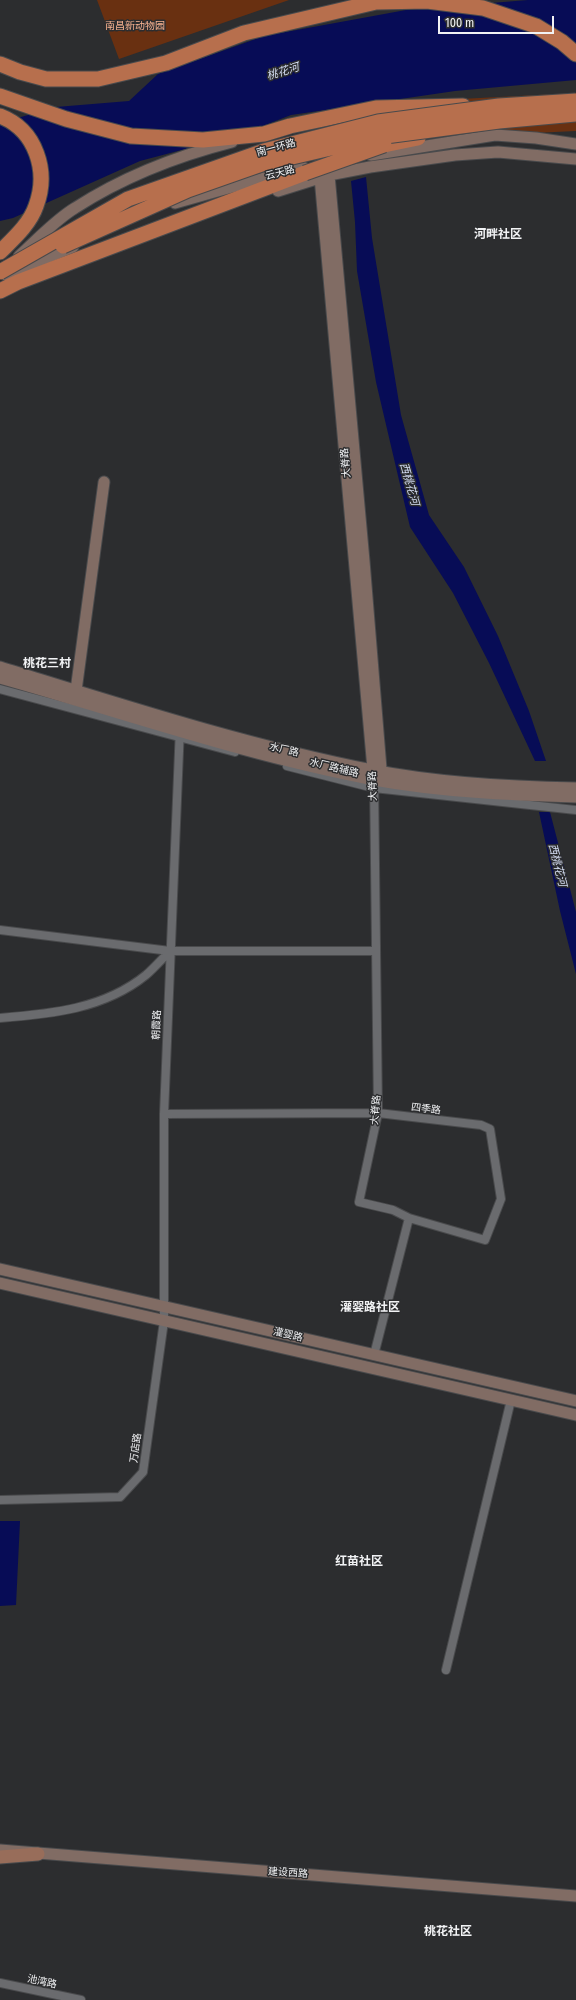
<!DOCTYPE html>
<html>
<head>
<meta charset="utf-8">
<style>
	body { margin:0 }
	#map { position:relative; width:576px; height:2000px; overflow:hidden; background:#2c2d2f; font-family:"Fira Sans Condensed",sans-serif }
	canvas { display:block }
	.scale { position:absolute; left:438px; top:16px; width:116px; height:18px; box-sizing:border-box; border:2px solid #f1f2f4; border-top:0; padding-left:5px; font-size:12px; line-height:14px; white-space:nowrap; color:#f1f2f4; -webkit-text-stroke:3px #2c2d2f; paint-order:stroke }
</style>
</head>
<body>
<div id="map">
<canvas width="576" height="2000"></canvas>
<div class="scale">100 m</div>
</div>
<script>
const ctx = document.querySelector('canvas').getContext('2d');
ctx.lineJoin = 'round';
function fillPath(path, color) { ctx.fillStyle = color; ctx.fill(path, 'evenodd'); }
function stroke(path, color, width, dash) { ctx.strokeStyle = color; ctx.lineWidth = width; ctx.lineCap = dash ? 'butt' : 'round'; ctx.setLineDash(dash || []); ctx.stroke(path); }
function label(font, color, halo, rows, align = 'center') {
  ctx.font = font + ' "Fira Sans Condensed","Noto Sans SC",sans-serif'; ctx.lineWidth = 3; ctx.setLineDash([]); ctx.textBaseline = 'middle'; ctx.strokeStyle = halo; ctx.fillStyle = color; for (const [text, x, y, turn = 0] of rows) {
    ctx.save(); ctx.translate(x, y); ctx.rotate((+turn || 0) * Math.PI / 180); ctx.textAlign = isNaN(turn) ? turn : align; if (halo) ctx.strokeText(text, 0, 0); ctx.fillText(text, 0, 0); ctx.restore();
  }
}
fillPath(new Path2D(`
	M97,0h192l-170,59z
	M576,93v38l-128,6 -7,-37z`), '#693011');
fillPath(new Path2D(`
	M528,0h48v80l-121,11 -164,24 -49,19 -102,27 -127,57 -13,3v-98l56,-16 73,-6 29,-27 106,-38 142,-26z
	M366,177l6,61 29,177 28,100 35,52 34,69 31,75 17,50h-11l-46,-98 -36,-70 -43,-66 -34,-145 -19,-111 -2,-49 -4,-41z
	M539,812h11l26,100v62l-16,-63z
	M0,1521h20l-4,84 -16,1z`), '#070c56');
const street = new Path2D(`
	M0,689l235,63
	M287,766l87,22 202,22
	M374,780l4,333 -19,89 34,8 16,8 -35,137
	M0,930l170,21h206
	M0,1018c51,-4 104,-9 146,-43 8,-7 16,-16 24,-24
	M164,1114l214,-1 103,12 9,4 11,70 -16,41 -76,-22
	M0,1500l120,-3 23,-25 21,-151v-207l16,-387
	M446,1670l65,-270
	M0,1983l81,17`);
const secondary = new Path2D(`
	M371,155l124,-20 41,3 40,6
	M329,175l35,386 18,220
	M320,177l54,603
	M278,191l51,-16 41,-8 85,-12 43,-3 78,7
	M175,203l128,-36
	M19,256c17,-15 36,-36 56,-48 48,-31 102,-52 157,-66
	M6,275l67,-28
	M0,667c123,38 246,78 372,103 67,13 136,17 204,18
	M0,678c124,35 247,78 374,102 67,12 135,15 202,17
	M75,698l29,-216
	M0,1269l576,132
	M0,1283l576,132
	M0,1850l576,46`);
const primary = new Path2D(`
	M0,1857l38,-3`);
const highway = new Path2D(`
	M0,64l20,8 26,7h52l68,-16 78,-30 132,-31 51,-1 56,7 53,18 26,16 14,12
	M0,96l66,23 65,17 72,4 61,-6 26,-8 86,-18 87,-2
	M0,116c36,14 49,55 36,90 -6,18 -23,33 -36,46
	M384,145l34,-7
	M0,291l18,-9 287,-109`);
stroke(street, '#494a4c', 10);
stroke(secondary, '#494a4c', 13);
stroke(primary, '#494a4c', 15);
stroke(highway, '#494a4c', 17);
stroke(street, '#6a6b6e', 8);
stroke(secondary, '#816c64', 11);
stroke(primary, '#986d5a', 13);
stroke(highway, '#b76f4d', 15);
const highwayBridge = new Path2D(`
	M305,173l79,-28
	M63,246l125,-56 74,-26 116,-27 121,-16 77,-7
	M0,272l128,-73 136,-48 114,-29 121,-16 77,-5`);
stroke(highwayBridge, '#494a4c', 17, []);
stroke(highwayBridge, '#b76f4d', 15);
label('10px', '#fcb593', '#2c2d2f', [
	["南昌新动物园",135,26]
]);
label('10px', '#f1f2f4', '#2c2d2f', [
	["南一环路",276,148,-15],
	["云天路",280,173,-15],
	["大脊路",346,463,-95],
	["水厂路",284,750,13],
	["水厂路辅路",334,768,14],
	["大脊路",373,786,-92],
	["朝霞路",157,1025,-88],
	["四季路",426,1109,7],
	["大脊路",376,1110,-85],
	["灌婴路",288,1335,13],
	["万店路",136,1448,-82],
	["建设西路",288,1873,4],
	["池湾路",42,1982,12]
]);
label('italic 11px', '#d4ddf3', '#2c2d2f', [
	["桃花河",283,72,-17],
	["西桃花河",409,484,74],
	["西桃花河",557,865,76]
]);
label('bold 12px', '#f1f2f4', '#2c2d2f', [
	["河畔社区",498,235],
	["桃花三村",47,664],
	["灌婴路社区",370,1308],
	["红苗社区",359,1562],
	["桃花社区",448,1932]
]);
</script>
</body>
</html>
